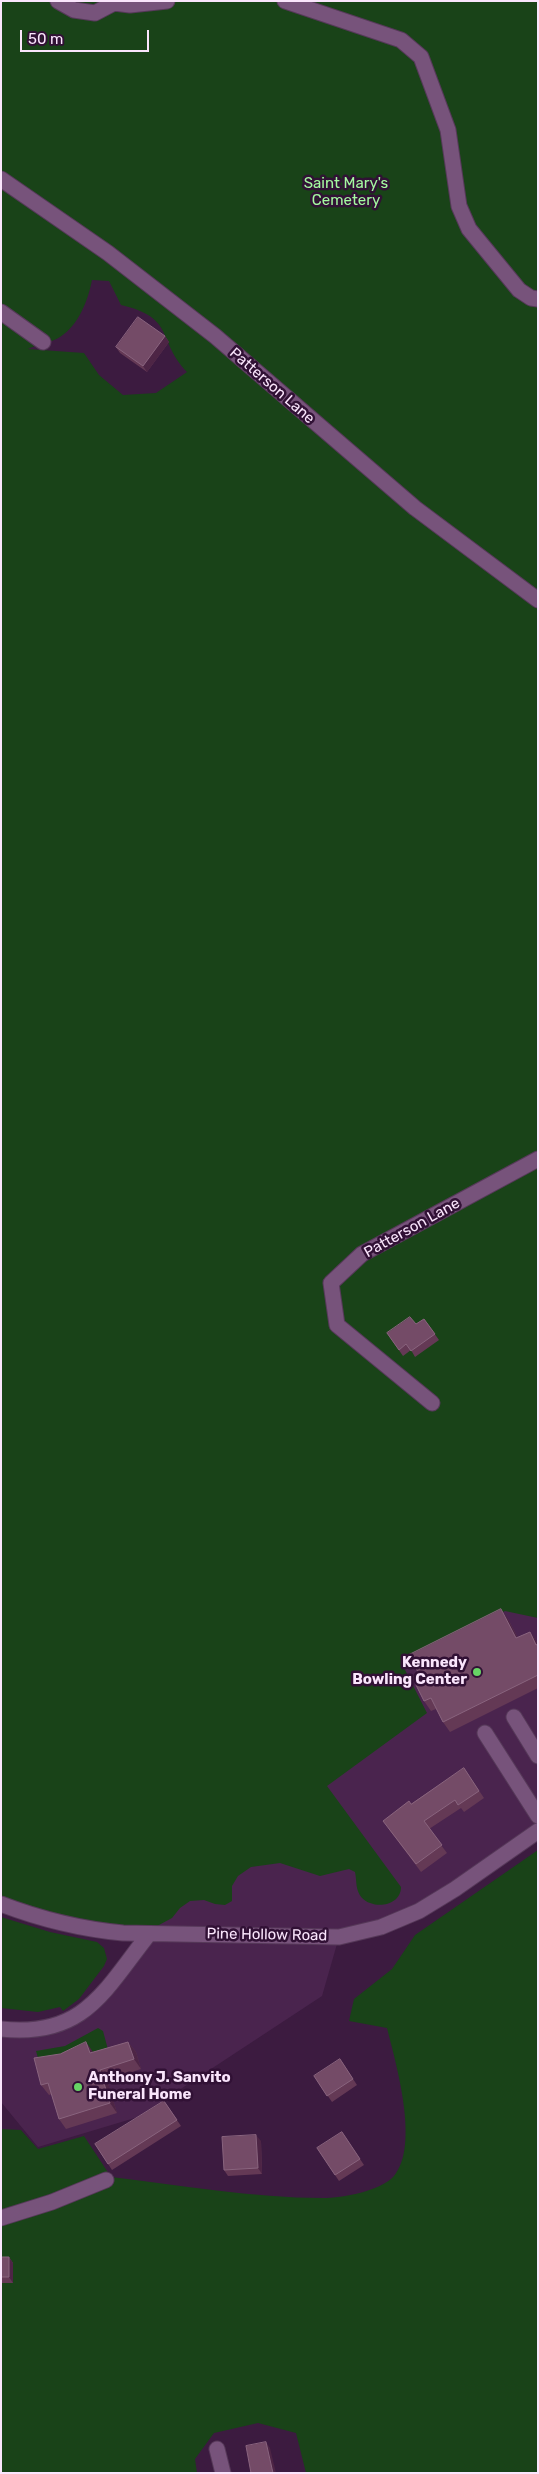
<!DOCTYPE html>
<html>
<head>
<meta charset="utf-8">
<style>
	body { margin:0 }
	#map { position:relative; width:539px; height:2474px; overflow:hidden; background:#3c1b40; font-family:Rubik,sans-serif }
	canvas { display:block }
	.frame { position:absolute; inset:0; border:2px solid #fae5fc; pointer-events:none }
	.scale { position:absolute; left:20px; top:30px; width:129px; height:22px; box-sizing:border-box; border:2px solid #fae5fc; border-top:0; padding-left:6px; font-size:15px; line-height:18px; white-space:nowrap; color:#fae5fc; -webkit-text-stroke:4px #311135; paint-order:stroke }
</style>
</head>
<body>
<div id="map">
<canvas width="539" height="2474"></canvas>
<div class="frame"></div>
<div class="scale">50 m</div>
</div>
<script>
const ctx = document.querySelector('canvas').getContext('2d');
ctx.lineJoin = 'round';
function fillPath(path, color) { ctx.fillStyle = color; ctx.fill(path, 'evenodd'); }
function stroke(path, color, width, dash) { ctx.strokeStyle = color; ctx.lineWidth = width; ctx.lineCap = dash ? 'butt' : 'round'; ctx.setLineDash(dash || []); ctx.stroke(path); }
function label(font, color, halo, rows, align = 'center') {
  ctx.font = font + ' Rubik,sans-serif'; ctx.lineWidth = 5; ctx.setLineDash([]); ctx.textBaseline = 'middle'; ctx.strokeStyle = halo; ctx.fillStyle = color; for (const [text, x, y, turn = 0] of rows) {
    ctx.save(); ctx.translate(x, y); ctx.rotate((+turn || 0) * Math.PI / 180); ctx.textAlign = isNaN(turn) ? turn : align; if (halo) ctx.strokeText(text, 0, 0); ctx.fillText(text, 0, 0); ctx.restore();
  }
}
fillPath(new Path2D(`
	M538,1550v281l-83,58 -116,48 -17,59 -184,121 -100,30 -37,-45v-73l71,-8 77,-87 12,-109z`), '#4a244e');
fillPath(new Path2D(`
	M1,1h537v1617l-33,-7 -103,53 25,49 -100,73 74,101c0,19 -27,23 -39,11 -7,-8 -5,-17 -7,-26l-6,-3 -29,7 -40,-13 -29,4 -13,9 -6,10v15l-7,4 -10,-1 -11,-4 -14,1 -10,7 -8,10 -26,14 -47,-3 -98,-27zM92,280l17,1 12,24c55,13 35,34 66,67l-31,21 -33,2 -24,-20 -15,-22 -56,-4c10,-5 23,-6 32,-12 19,-12 28,-37 32,-57z
	M538,1850v623h-232l-10,-40 -38,-10 -44,10 -19,26 2,14h-196v-344l20,1 17,19 46,-13 27,41c70,8 141,21 212,21 19,0 58,-7 71,-22 26,-31 2,-112 -7,-148l-38,-7 5,-22 38,-30 23,-34z
	M1,1917l49,15 47,10 7,6 3,11 -3,7 -25,33 -16,12 -3,-4 -22,5 -37,-4z
	M98,2028l5,3 7,26 -69,11 -5,-17 29,-5z`), '#194318');
const minor = new Path2D(`
	M58,1l16,9 21,3 19,-10 16,2 37,-4
	M285,1l116,39 20,17 27,73 11,76 10,23 50,61 12,8 7,1
	M1,179l107,74 107,83 200,172 123,92
	M1,312l42,30
	M432,1403l-95,-78 -6,-42 31,-29 176,-95
	M514,1717l24,39
	M485,1733l53,83
	M1,1904c39,15 80,25 122,29l216,4 42,-10 38,-16 36,-22 83,-58
	M1,2029c83,9 103,-38 148,-95
	M1,2218l51,-16 54,-22
	M217,2449l6,24`);
stroke(minor, '#563959', 17);
stroke(minor, '#77537b', 15);
fillPath(new Path2D(`
	M165,336l4,6 -22,30 -27,-19 -4,-6z
	M424,1319l15,21 -24,17 -4,-7 -8,6 -16,-23 29,-9z
	M508,1619l10,19 12,-6 8,12v44l-88,44 -7,-10 -7,-13 -5,2 -7,-10 -5,-27z
	M464,1768l20,30 -20,14 -3,-4 -32,21 18,24 -26,19 -33,-44 23,-24z
	M128,2042l8,10 5,17 -34,11 10,33 -51,16 -7,-10 -7,-25 -3,1 -8,-10 52,-33z
	M340,2059l17,26 -25,17 -18,-26z
	M164,2101l17,25 -69,44 -17,-26z
	M342,2132l22,33 -25,16 -22,-33z
	M261,2141l1,33 -34,2 -4,-6z
	M1,2257h8l4,6v20h-12z`), '#643955');
fillPath(new Path2D(`
	M165,336l4,6 -22,30 -4,-6z
	M501,1609l7,10 15,29 -7,-10z
	M530,1632l7,10 1,2v3z
	M86,2042l7,10 4,12 -7,-11z
	M128,2042l8,10 5,17 -7,-10z
	M100,2070l7,10 10,33 -7,-10z
	M256,2135l5,6 1,33 -4,-6z
	M9,2257l4,6v20l-4,-6z
	M266,2442l4,6 6,25h-3z`), '#4d2545');
const building = new Path2D(`
	M138,317l27,19 -22,30 -27,-19z
	M410,1317l6,7 8,-5 11,15 -24,17 -5,-7 -7,6 -12,-17z
	M501,1609l15,29 14,-6 6,13 2,-1v31l-95,47 -12,-24 -7,3 -12,-24 7,-3 -10,-19z
	M464,1768l15,23 -21,14 -3,-5 -31,21 18,24 -26,19 -33,-43 26,-20 2,3z
	M86,2042l4,11 38,-11 6,17 -34,11 10,33 -51,16 -11,-36 -7,2 -7,-27 26,-4z
	M340,2059l13,20 -26,17 -13,-20z
	M164,2101l13,19 -69,44 -13,-20z
	M342,2132l18,27 -25,16 -18,-27z
	M256,2135l2,33 -34,2 -2,-33z
	M1,2257h8v20h-8z
	M266,2442l7,31h-22l-5,-27z`);
fillPath(building, '#744b67');
stroke(building, '#89647e', 1);
for (const [x, y, r, color] of [
	[477,1672,5,"#67d465"],
	[78,2087,5,"#67d465"]
]) { const dot = new Path2D(); dot.arc(x, y, r, 0, 2 * Math.PI); ctx.fillStyle = color; ctx.fill(dot); stroke(dot, '#311135', 2); }
label('15px', '#a4faa0', '#311135', [
	["Saint Mary's",346,184],
	["Cemetery",346,201]
]);
label('15px', '#fae5fc', '#311135', [
	["Patterson Lane",272,386,41],
	["Patterson Lane",412,1228,-29],
	["Pine Hollow Road",267,1935,1]
]);
label('bold 15px', '#fae5fc', '#311135', [
	["Kennedy",467,1663],
	["Bowling Center",467,1680],
	["Anthony J. Sanvito",88,2078,"left"],
	["Funeral Home",88,2095,"left"]
], 'right');
</script>
</body>
</html>
